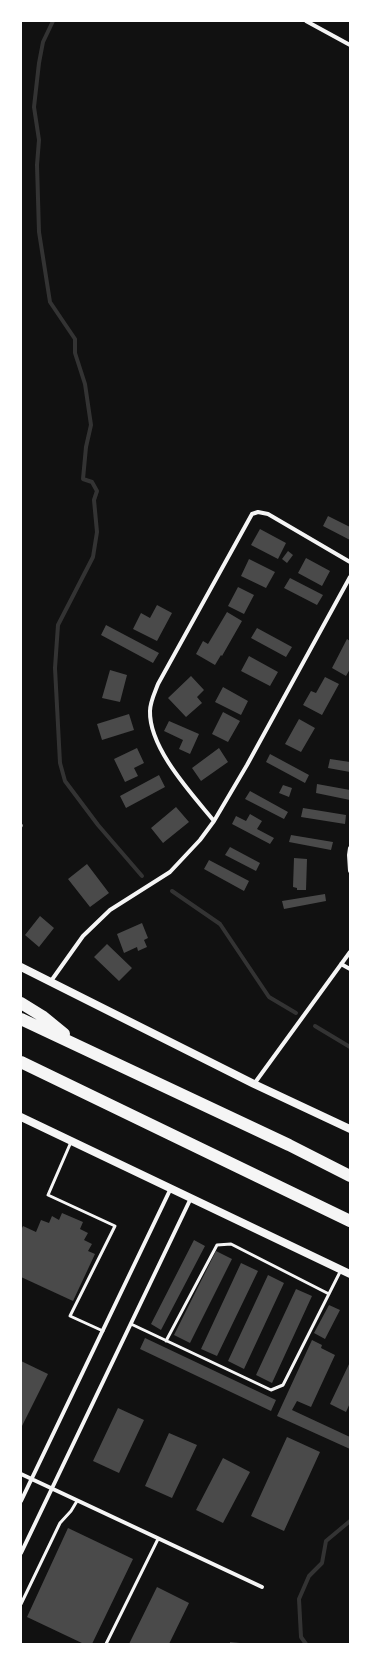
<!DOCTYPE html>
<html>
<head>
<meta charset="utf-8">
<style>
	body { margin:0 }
	#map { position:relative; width:371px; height:1665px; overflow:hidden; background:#111; font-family:Overpass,sans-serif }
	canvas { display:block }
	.frame { position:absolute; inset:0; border:22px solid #fff; pointer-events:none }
</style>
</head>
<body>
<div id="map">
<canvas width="371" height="1665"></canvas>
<div class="frame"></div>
</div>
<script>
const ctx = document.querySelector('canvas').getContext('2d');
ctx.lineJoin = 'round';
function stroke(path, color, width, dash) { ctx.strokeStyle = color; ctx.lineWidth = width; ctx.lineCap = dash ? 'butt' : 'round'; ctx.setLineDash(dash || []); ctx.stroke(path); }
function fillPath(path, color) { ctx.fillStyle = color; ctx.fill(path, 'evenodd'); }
stroke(new Path2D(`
	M53,21l-10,21 -4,21 -5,44 5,33 -2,25 2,67 11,70 25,37v14l10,31 6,41 -5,22 -3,32 9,3 5,9 -3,9 3,32 -4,25 -35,68 -3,43 5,95 5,18 33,44 44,51
	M172,891l48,33 49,73 27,16
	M315,1026l35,21
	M306,1644l-5,-7 -2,-38 10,-23 13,-13 4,-22 24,-20`), '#333', 4);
fillPath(new Path2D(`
	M328,516l22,11v13l-27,-14z
	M260,529l26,14 -8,16 -27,-14z
	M288,551l5,4 -6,8 -5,-4z
	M306,558l24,13 -8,15 -24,-13z
	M249,559l26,13 -9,16 -25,-12z
	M290,578l33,17 -6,10 -33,-17z
	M238,587l16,8 -10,19 -16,-8z
	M157,605l15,8 -15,28 -24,-12 8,-16 9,5z
	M227,612l15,9 -20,35 -1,-1 -6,10 -19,-11 7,-13 5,3z
	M106,625l53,28 -6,10 -52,-28z
	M257,628l35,19 -6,10 -35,-19z
	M347,639l3,2v28l-4,7 -14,-8z
	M249,656l29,16 -8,14 -29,-15z
	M110,670l17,5 -7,27 -18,-4z
	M191,676l13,14 -7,7 5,6 -16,14 -18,-19z
	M325,677l14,7 -17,31 -19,-10 8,-14 5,2z
	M223,687l25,14 -7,14 -26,-13z
	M223,712l17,9 -12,21 -16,-8z
	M129,714l5,16 -32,10 -5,-16z
	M299,719l16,9 -14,24 -16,-8z
	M169,721l30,13 -9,20 -11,-5 4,-9 -19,-9z
	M137,748l7,15 -10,5 4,8 -13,6 -11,-23z
	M219,748l9,14 -27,19 -9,-13z
	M270,754l39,21 -4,8 -39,-21z
	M330,759l20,3v10l-22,-4z
	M159,775l6,12 -39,21 -6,-12z
	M317,784l33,6v10l-34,-7z
	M283,785l9,3 -3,9 -10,-4z
	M250,791l38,21 -4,7 -39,-20z
	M176,807l13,15 -26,21 -12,-15z
	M303,808l43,7 -1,9 -44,-7z
	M250,814l12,7 -5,8 17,9 -4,6 -38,-20 4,-8 10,5z
	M291,835l42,7 -2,8 -42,-8z
	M230,847l30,16 -4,8 -31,-16z
	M294,858l13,1 -1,31h-9v-2l-4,-1z
	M209,860l40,21 -5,10 -40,-22z
	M87,864l22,29 -19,14 -22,-28z
	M325,894l1,7 -42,8 -2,-8z
	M40,916l14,12 -15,19 -14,-12z
	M142,923l6,15 -4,2 3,7 -9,4 -1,-4 -13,6 -7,-19z
	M107,944l25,24 -13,13 -25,-24z
	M62,1213l21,9 -3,7 8,4 -4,7 8,4 -4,7 7,3 -22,47 -52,-24v-47l2,-4 13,6 5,-12 8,3 3,-7 7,4z
	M194,1240l11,6 -44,84 -10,-6z
	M216,1251l16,8 -42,84 -16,-8z
	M241,1263l17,8 -41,85 -16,-7z
	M268,1275l16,8 -40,86 -16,-8z
	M296,1289l16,7 -40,87 -16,-8z
	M329,1305l11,5 -15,29 -11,-6z
	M145,1338l131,62 -5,11 -131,-62z
	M312,1340l10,5 -1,3 14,7 -24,52 -14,-6 -5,9 58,27v12l-73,-33z
	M21,1361l27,13 -27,54z
	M350,1362v41l-4,9 -16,-8z
	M118,1408l26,12 -25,53 -26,-12z
	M169,1433l28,12 -25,53 -27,-12z
	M287,1437l33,15 -36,79 -33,-15z
	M223,1458l27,14 -27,51 -27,-13z
	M68,1528l65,31 -41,85h-8l-57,-27z
	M157,1587l32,16 -20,41h-40z
	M230,1642l10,1v1h-10z`), '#4a4a4a');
stroke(new Path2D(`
	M21,825v1
	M71,1142l-23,53 67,31 -45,90 33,15
	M131,1324l140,66 12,-5 58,-115
	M166,1341l51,-96 14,-1 98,50
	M21,1604l39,-81 11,-12 6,-10
	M106,1644l52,-105`), '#f5f5f5', 3);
stroke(new Path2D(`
	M306,21l44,24
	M214,821c-23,-28 -65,-73 -64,-110 0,-9 5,-19 8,-27l94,-170 6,-2 10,2 82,48
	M350,848l-1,7 1,16
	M341,964l9,5
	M51,981l32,-45 27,-26 60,-38 30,-32 14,-19 33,-56 103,-188
	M254,1084l96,-132
	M21,1474l241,113
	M21,1501l150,-313
	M21,1553l170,-355`), '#f5f5f5', 4);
stroke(new Path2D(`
	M21,967l233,117 96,45
	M21,1117l329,157`), '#f5f5f5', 8);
stroke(new Path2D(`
	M21,1003l21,13 22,18
	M21,1019l268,126 61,31
	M21,1062l329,159`), '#f5f5f5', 12);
</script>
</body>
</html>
